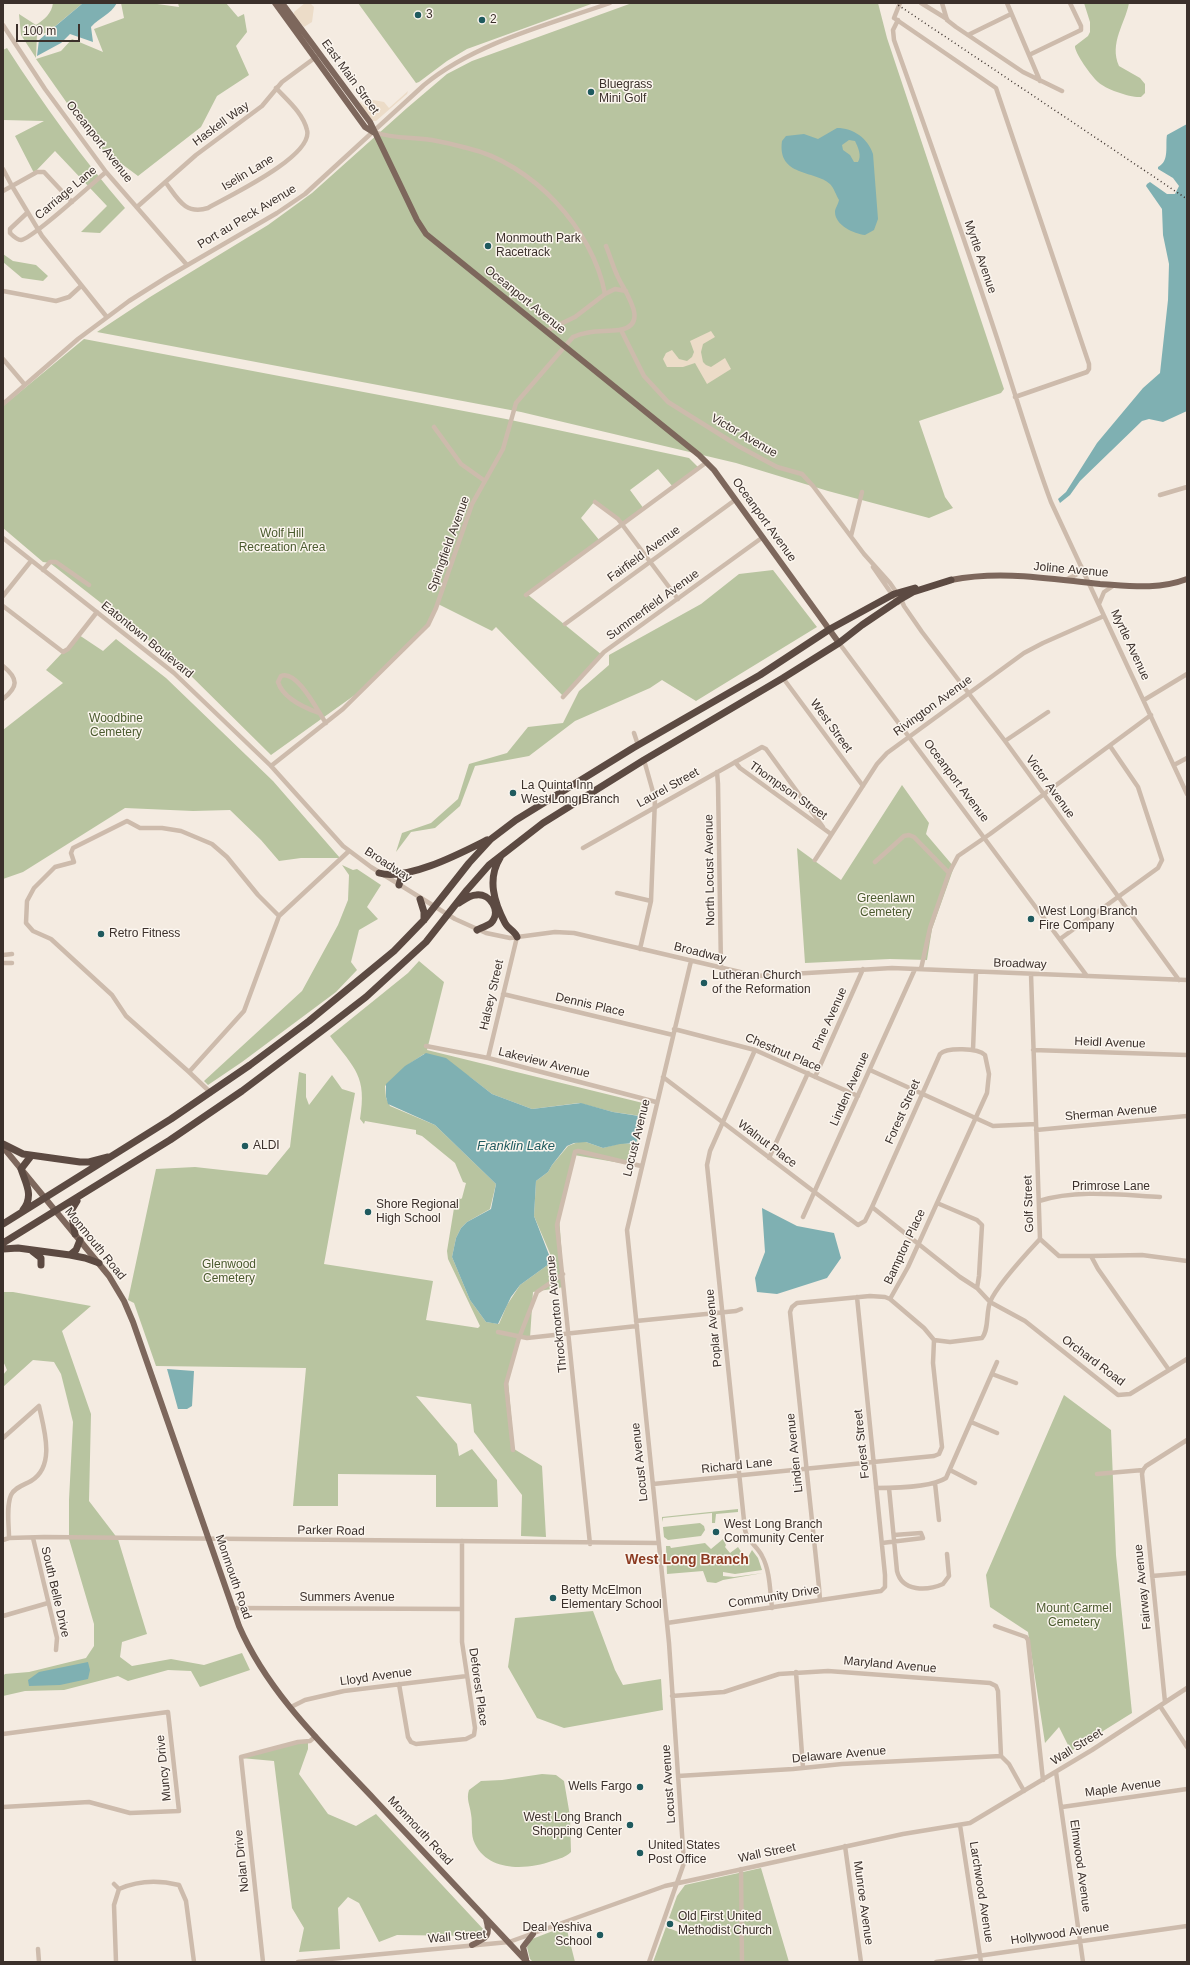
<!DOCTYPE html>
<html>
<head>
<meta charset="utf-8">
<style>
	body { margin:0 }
	#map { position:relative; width:1190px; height:1965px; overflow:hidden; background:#f4ebe1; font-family:Arial,sans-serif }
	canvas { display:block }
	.frame { position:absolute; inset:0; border:4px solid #3b302b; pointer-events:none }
	.scale { position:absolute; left:16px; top:24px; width:64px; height:18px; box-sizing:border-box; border:2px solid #3b302b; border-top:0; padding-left:5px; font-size:12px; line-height:14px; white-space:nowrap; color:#3b302b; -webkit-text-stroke:3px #fbf5ee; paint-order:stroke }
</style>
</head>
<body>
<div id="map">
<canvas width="1190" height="1965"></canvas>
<div class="frame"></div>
<div class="scale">100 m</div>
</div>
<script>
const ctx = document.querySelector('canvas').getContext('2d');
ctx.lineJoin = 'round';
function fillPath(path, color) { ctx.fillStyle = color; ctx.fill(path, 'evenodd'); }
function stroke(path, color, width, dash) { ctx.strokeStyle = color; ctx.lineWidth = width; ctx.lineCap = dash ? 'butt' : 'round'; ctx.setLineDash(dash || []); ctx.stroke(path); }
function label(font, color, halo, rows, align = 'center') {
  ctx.font = font + ' Arial,sans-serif'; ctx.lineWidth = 3; ctx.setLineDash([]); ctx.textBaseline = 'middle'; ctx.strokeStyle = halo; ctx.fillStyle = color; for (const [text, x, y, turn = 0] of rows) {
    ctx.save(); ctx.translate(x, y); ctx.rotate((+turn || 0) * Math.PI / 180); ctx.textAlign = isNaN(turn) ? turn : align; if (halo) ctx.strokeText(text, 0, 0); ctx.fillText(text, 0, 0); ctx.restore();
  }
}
fillPath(new Path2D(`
	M53,3h30l-36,30 -10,1 -1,24 -15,-23 -2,-21 17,11c8,-5 16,-12 17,-22z
	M121,3h29l29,4 -1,-4h48l12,14 6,-3 3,18 -11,14 13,29 -32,21 -16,31 -63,49 -35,-26 -29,-37 -38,-54 25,-8 11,-12 31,13 -9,-23 30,-11z
	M358,3h236l-127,46 -20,12 -28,21 -3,1z
	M632,3h246l9,35 117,351 -3,4 -82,28 26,76 8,11 -24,10 -101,-27 -92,-28 -215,-51 -424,-80 53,-35 118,-72 44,-32 95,-85 40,-34 25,-13z
	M1084,3h45c-4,21 -20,40 -10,63l21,12 5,6v9l-4,4c-10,1 -36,-8 -43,-15 -6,-5 -24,-30 -23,-36l13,-10 2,-4v-10z
	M7,48c36,56 75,110 118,160l-25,25 -19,-1 26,-26 -52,-55 -21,22 -19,-37 29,-15 -41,-1v-70z
	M3,254l10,7 23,4 12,11 -5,5 -21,-3 -19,-16z
	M84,339l422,80 183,39 10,10 -26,19 -15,-18 -28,21 14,19 -20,14 -29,-22 -14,17 19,23 -73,53 75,61 -39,41 -67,-69 -4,4 -54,-27 -11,21 -68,67 -88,63 -92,-91 -129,-101 -7,-1 -40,-34v-122z
	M773,570l44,57 -121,74 -34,-21 -12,8 -75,33 -46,35 -54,10 -15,40 -25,22 -24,4 -15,20 6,-19 29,-10 27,-24 11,-35 38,-11 21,-26 35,-4 16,-32 30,-26v-10l92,-51 38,-30z
	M79,635l24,16 13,-12 50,39 107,103 67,77h-39l-22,3 -18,-21 -31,-30 -37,1 -68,-3 -102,64 -20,7v-149l60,-47 -17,-13z
	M902,785l27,38 -3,11 28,33 -22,62 -5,31 -37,-1 -85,4 -8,-115 44,32z
	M342,865l11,5 4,-1 24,16 -14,22 11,12 -19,11 -8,32 6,8 -21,22 -94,70 -34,23 -4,-4 98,-90 36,-66 10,-25 1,-25z
	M419,961l25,21 -17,68 220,54 -4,18 -2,-6 -28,-4 -34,-9 -47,6 -40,-15 -22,-17 -46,-23 -15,10 -24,22 1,12 4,8 45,19 61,59 -6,25 -23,13 -6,6 -5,10 -4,19 18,43 16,22 13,2 8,-19 13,-20 29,-21 2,-8 -17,-40 2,-35 12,-9 4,-7 16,-19 10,-4h8l17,6 18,-5 12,1 4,-2 2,-6 -7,29 -58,-10 -15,60 5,72 -31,5 -3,46h-10l-12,42 6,69 28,17 4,71 -25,-1 1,-41 -48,-63 -3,-28 -55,-8 41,48 2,12 13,-7 25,31 1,27h-62v-32l-98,-1v32h-45l13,-138 -150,-2 -22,-63 -6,-3 28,-131 39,-2 72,8 23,-28 9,-75 7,2v23l3,8 23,-30 10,14 13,4 -31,171 109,17 -7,39 52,8 2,-2 -32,-67 -1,-8 8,-49 3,-4 3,1 1,-1 4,-15 -3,-1 -8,-19 -33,-27 -6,-2v-4l-51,-9 -1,3 -4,-5c7,-43 -5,-50 -30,-83l78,-63z
	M3,1292h10l78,14 -29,25 29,83 -2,87 29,38 29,95 -25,8 -2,15 12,9 39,-7 33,6 38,-12 8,17 -50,17 -9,-16 -23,-1 -40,11 -10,-5 -54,14 -39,1 -22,5v-20l2,-2 24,-2 57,-14 8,-12v-22l-25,-85v-39l4,-78 -12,-48 -7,-12 -21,-2 -30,27v-12l4,-5 -4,-9z
	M1064,1395l47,35 5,125 16,158 -61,38 -12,-24 -14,16 -17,-111 -38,-25 -4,-32z
	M738,1509v3l-22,2 -1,9h-3v-10l-49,5 -1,4v-5z
	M700,1523l4,3 1,4 -4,6 -33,4 -4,-3 -1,-10z
	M723,1539l3,6 -1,2 5,6 8,-6 4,6 -2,6 8,-2 4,-7 6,8 4,12 -27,4 -12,-2v4l11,1 29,-4 -40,7 -7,3 -9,-1 -4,-11 -36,3 -1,-28h4l1,2 34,-5 6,6z
	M593,1611l22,59 8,15 38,-6 2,31 -99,18 -27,-10 -29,-51 7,-49z
	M308,1741v8l-9,25 29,40 28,12 20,-12 108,116 -1,4 -10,2 -76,-1 -18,7 -20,-39 -11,-6 -10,11 2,41 -41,3 5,-24 -12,-20 -18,-147 -33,-3z
	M542,1774l14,1 8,6 6,35 1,36c-5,5 -12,7 -19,9 -25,9 -63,11 -77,-17 -5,-10 -2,-20 -4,-30 -1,-9 -5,-15 -2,-24l12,-9 21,-1z
	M761,1868l28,94h-136l13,-35 15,6 3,-9 -15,-6 8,-22 8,-11z
	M566,1926l9,36h-42l-3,-3 -3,-12 5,-8z`), '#b8c4a0');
fillPath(new Path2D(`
	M305,3h5l4,4 -2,15 -8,5 -10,-12v-3z
	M408,91l-1,3 -31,27h-3l-14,-18 2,-1 2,3 5,-6 16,3 5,6z
	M711,331l4,6 -12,7 -2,8 2,10 3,3 5,2 14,-9 6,11 -24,15 -12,-21 -12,4h-16l-4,-8 3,-6 6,-3 7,9 8,2 5,-4 2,-5 -4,-11z`), '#ecdcc8');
fillPath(new Path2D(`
	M83,3h34c-7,12 -17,14 -26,24l2,15 -23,-8 -9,9 -24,13 2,-16z
	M1187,124v287l-24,11 -14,-3 -7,2 -62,60 -10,14 -10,8 -2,-4 8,-7 31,-49 46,-55 17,-15 8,-73 1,-36 -6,-29 -1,-26 -16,-23 1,-2 3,-2 17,12h8l4,-8 -6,-8 -15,-9v-2c12,-6 7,-22 9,-32z
	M837,128c16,0 31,10 36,26l5,65 -4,11 -9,5c-11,-1 -30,-10 -30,-23 0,-4 3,-7 4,-12 -3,-5 -5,-12 -9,-16 -15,-14 -53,-7 -48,-43l4,-5 18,-2 14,5zM849,140l6,1c3,6 7,15 3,21h-4l-4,-7 -7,-5 -1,-5z
	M426,1053l20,5 46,36 40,15 49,-6 32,9 26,4 4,4 -2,9 2,2 -3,1 -4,11 -16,1 -17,4 -17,-6 -12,1 -7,3 -15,19 -4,7 -12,9 -2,35 17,44 -2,4 -29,21 -9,12 -13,27 -12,-2 -16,-22 -18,-43 4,-19 5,-10 6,-6 24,-13 5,-25 -61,-59 -47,-21 -2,-7v-13l19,-18z
	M762,1208l35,18 37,7 7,25 -14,20 -50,16 -20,-2 -2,-14 10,-26z
	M167,1369l27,2 -2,35 -5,3h-9z
	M88,1662l2,8 -2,9 -28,6 -31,1 -1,-6 11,-8z`), '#7fb0b2');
stroke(new Path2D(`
	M900,3l-6,15 102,70 93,276v5l-2,3 -72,25
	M921,3l26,16
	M942,3l5,17 9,7 67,45 39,19
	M1007,3l33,78
	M898,20l-5,10 1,10c35,98 70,198 103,298 18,55 34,110 54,164l136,292
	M3,25l42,64 61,83 81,93
	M968,35l43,-21
	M1029,55l52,-25v-4l-11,-23
	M374,132c19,7 38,5 58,8 11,2 24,5 35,8 65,15 126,81 138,146
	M3,169l9,17 -9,5
	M166,183c12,16 19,32 42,25 21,-12 106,-52 99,-78 -4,-17 -20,-30 -31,-42
	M72,202l-28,-30h-7l-25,14 30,50 64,80
	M137,207l59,-52 66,-49 20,-24 34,-25
	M27,213l-17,16v4c3,3 7,7 11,7 11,-1 73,-58 85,-68
	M3,291l53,10 13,-4 12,-11
	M621,330l23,46 24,26 72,45 37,20 25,7 11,12 51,68 26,29 11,16 3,7 18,26 83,109 174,239
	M546,331l29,-14 30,-23 10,-5 11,2
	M3,359l22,26
	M3,404l75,-65 51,-38 38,-24 110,-64 28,-19 119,-109c51,-42 123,-60 186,-82
	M434,427l27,37 24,17
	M1160,495l27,-8
	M595,502l23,17 60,80
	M851,536l11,-44
	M3,538l171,135 97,93 72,80 28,21 84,52 31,14 24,5 45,-6 19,1 183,43 135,-8 295,12
	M873,567l25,36
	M43,570l7,-8h6l33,23
	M1065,580l11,-5 5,-9
	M526,595l181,-133
	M3,596l28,-35
	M1099,604l5,-12 9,-6
	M3,606l60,46 5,-3 29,-37
	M565,624l170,-124
	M839,643l248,333
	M3,666c16,13 15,21 0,33
	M783,678l80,108
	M563,697l41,-45 159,-115
	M1144,700l43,-26
	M319,713c-14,-5 -36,-15 -41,-31l3,-6c16,-7 37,36 45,47
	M634,733l4,12
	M1005,741l43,-29
	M735,762l5,6 91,66
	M1174,765l13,-7
	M271,766l72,-57 85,-84 8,-17 36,-104 31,-55 13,-46 57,-66c14,-7 31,-5 46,-7 33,-5 4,-40 -2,-55 -4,-9 -7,-19 -11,-29
	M717,772l1,12 3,184
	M583,848l179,-101 4,2 57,78
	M815,860l62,-96 10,-11 137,-100 19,-10 61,-27
	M875,862l29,-26 5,-1 5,2 35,36
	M617,893l34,8
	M1060,939l98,-71 4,-8 -24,-73 -28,-41
	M640,949l11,-48 4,-102 -11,-39
	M3,955l9,-1
	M3,963h9
	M921,969l9,-41 19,-55 9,-17 32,-22 161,-119
	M1031,974l9,265 19,17h32l7,13 71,101
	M503,994l170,41
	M674,1029l81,21 103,46
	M426,1046l62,12 168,44
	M755,1050l-45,101 -3,14 38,365c2,11 12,16 17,26 8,14 8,35 10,52
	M973,1050l3,-78
	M1033,1050l154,5
	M488,1058l29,-121
	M870,1070l123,56 43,-2
	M189,1072l-63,-56 -14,-21 -61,-56 -18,-8 -7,-8 1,-22 7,-13 21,-21 19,-5 -3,-9 2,-5 54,-27 13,7h22l19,3 31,13 15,13 31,38 21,21
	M663,1077l195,148 7,-4 7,-14 68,-153c7,-7 38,-6 45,1l4,19 -2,19 -79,174 -18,32
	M815,1077l48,-108
	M211,1093l-22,-21 55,-61 35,-95 70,-65
	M1036,1130l151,-14
	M769,1158l39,-85
	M1039,1201c38,-12 82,-6 121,-4
	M937,1203l40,17 5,5 -3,51 -2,12
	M872,1207l88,70 17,11 13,14 35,19 93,74 12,-1 57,-35
	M803,1217l112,-248
	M1091,1256l51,-1 45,6
	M636,1321l100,-10 5,-2
	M498,1332l29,6 110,-12
	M934,1340l16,2 32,-4c7,-8 4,-26 8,-36 7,-17 37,-49 50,-63
	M992,1374l24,9
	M971,1422l26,11
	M3,1438l36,-32c5,23 17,60 -8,75 -7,4 -16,6 -20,14 -5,12 -2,30 -2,43
	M513,1450l-7,-66 13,-46 18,-46 26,-18
	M950,1470l25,13
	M1143,1470l-1,4 23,228
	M1097,1474l46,-4 3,-4 41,-26
	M935,1483l4,37
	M653,1484c93,-9 187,-19 281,-28l5,-2 3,-7 -9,-84 1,-23 -10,-12 -34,-29 -5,-2 -15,-1 -73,7 -5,4 -2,5 29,275 1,13
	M876,1488c17,0 56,-1 70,-10l51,-116
	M889,1488l8,83c5,21 30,20 46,13l6,-8 -2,-22
	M33,1538l24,100 -1,12
	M3,1540l6,-2 35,-1 615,6
	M882,1543l41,-5 -2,-5 -27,2
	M590,1544l-33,-319 18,-73 3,-1 63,15
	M1152,1576l35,-3
	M232,1608l230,1
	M3,1616l45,-13
	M667,1623l214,-32 4,-4v-12l-28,-278
	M995,1626l31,11 2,3 15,140
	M796,1672l7,96
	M399,1684l9,53 3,5 5,2 50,-5 8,-4 1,-7 -13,-86v-101
	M672,1696l52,-4 55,-18 49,-3 162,12 6,3 2,5 3,65 8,8 15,27
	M1160,1706l27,41
	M291,1707l14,-7 39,-9 123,-15
	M168,1712l11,99
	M3,1734l165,-22
	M1056,1772l27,190
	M678,1776l115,-7 49,-5 159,-8
	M3,1807l86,-5 41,11 49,-2
	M1062,1807l125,-18
	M960,1825l21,137
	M845,1846l16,116
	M741,1869l1,93
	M114,1884l5,5
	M38,1949l1,13
	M116,1962l-2,-57 5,-16c20,-9 40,-9 60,-4l7,16 8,61
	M263,1962l-22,-205 57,-15 12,-1 6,-5
	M298,1962l211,-20 156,-56 238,-52 67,-11 122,-73 95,-62
	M649,1962l35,-99 -15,-220 -42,-413 64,-269
	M936,1962l251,-36`), '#cdbbac', 4.5);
stroke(new Path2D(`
	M275,3l90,124 8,5
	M282,3l88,119 47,98 9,14 273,221 15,15 125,173
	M951,580c50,-10 99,-1 149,4 30,2 58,6 87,-5
	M3,1147l106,129 15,25 9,21 106,304c29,67 85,120 135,173 51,54 102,109 153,163
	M472,1945c15,-7 19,-9 14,-26
	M526,1959l-3,-12 10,-13`), '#7d675c', 6);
stroke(new Path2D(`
	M500,858c-13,21 -6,44 5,65 3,6 10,8 12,14
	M379,873c29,8 82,-20 108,-33
	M399,885l3,-11
	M420,899l4,13v8
	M459,903c5,-3 11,-8 17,-8 14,-2 26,16 15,28 -4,3 -10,5 -14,7
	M3,1144l20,10 57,8h9l19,-5
	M23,1210c11,-14 3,-26 -2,-41l10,-13
	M3,1224l168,-105 79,-54 59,-44 85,-70 30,-31 45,-57 22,-24 25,-19 117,-72 127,-73 70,-46 64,-35 21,-6
	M75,1234l-4,-23 6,-10
	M3,1243l167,-103 72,-49 89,-67 35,-27 60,-55 41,-52 22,-25 54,-42 101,-63 139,-82 56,-35 23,-18 37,-25 14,-8 38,-12
	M3,1249l15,-1 52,7 6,-5 4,-10
	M32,1251l9,7v7
	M70,1255l15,3 14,5`), '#5c4a42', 7);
stroke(new Path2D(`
	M895,3l292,196`), '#3b302b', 1.5, [1, 3]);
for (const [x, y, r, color] of [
	[418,15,4,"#1f5a5e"],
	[482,20,4,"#1f5a5e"],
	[591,92,4,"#1f5a5e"],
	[488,246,4,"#1f5a5e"],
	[513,793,4,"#1f5a5e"],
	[1031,919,4,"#1f5a5e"],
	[101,934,4,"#1f5a5e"],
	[704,983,4,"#1f5a5e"],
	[245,1146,4,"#1f5a5e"],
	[368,1212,4,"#1f5a5e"],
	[716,1532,4,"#1f5a5e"],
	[553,1598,4,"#1f5a5e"],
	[640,1787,4,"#1f5a5e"],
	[630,1825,4,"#1f5a5e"],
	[640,1853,4,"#1f5a5e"],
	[670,1924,4,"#1f5a5e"],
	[600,1935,4,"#1f5a5e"]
]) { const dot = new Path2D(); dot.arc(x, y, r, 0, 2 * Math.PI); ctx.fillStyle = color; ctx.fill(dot); stroke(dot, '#fbf5ee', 1.5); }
label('12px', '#3b302b', '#fbf5ee', [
	["3",426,15],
	["2",490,20],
	["Bluegrass",599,85],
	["Mini Golf",599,99],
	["Monmouth Park",496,239],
	["Racetrack",496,253],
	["La Quinta Inn",521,786],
	["West Long Branch",521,800],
	["West Long Branch",1039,912],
	["Fire Company",1039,926],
	["Retro Fitness",109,934],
	["Lutheran Church",712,976],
	["of the Reformation",712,990],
	["ALDI",253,1146],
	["Shore Regional",376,1205],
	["High School",376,1219],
	["West Long Branch",724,1525],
	["Community Center",724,1539],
	["Betty McElmon",561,1591],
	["Elementary School",561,1605],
	["Wells Fargo",632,1787,"right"],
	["West Long Branch",622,1818,"right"],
	["Shopping Center",622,1832,"right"],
	["United States",648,1846],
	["Post Office",648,1860],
	["Old First United",678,1917],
	["Methodist Church",678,1931],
	["Deal Yeshiva",592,1928,"right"],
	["School",592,1942,"right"]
], 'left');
label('12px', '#3b302b', '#fbf5ee', [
	["East Main Street",350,77,54],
	["Haskell Way",221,124,-36],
	["Oceanport Avenue",99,142,52],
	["Iselin Lane",248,173,-31],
	["Carriage Lane",66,193,-40],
	["Port au Peck Avenue",247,217,-31],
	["Myrtle Avenue",980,257,71],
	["Oceanport Avenue",525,300,39],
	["Victor Avenue",744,436,30],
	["Oceanport Avenue",764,520,54],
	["Springfield Avenue",449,544,-70],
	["Fairfield Avenue",644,554,-36],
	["Joline Avenue",1071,570,5],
	["Summerfield Avenue",653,605,-36],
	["Eatontown Boulevard",147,640,39],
	["Myrtle Avenue",1130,645,65],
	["Rivington Avenue",933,706,-36],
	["West Street",831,726,54],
	["Oceanport Avenue",956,781,53],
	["Victor Avenue",1050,787,54],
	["Laurel Street",668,788,-29],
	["Thompson Street",788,791,35],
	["Broadway",388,865,33],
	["North Locust Avenue",710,870,-91],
	["Broadway",700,953,14],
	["Broadway",1020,964,2],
	["Halsey Street",492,995,-77],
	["Dennis Place",590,1005,13],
	["Pine Avenue",830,1019,-66],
	["Heidl Avenue",1110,1043,2],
	["Chestnut Place",783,1053,23],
	["Lakeview Avenue",544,1063,14],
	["Linden Avenue",850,1089,-66],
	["Forest Street",903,1112,-66],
	["Sherman Avenue",1111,1113,-5],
	["Locust Avenue",637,1138,-76],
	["Walnut Place",767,1144,37],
	["Primrose Lane",1111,1187],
	["Golf Street",1029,1204,-92],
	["Monmouth Road",95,1244,51],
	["Bampton Place",905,1247,-65],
	["Throckmorton Avenue",557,1314,-96],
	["Poplar Avenue",714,1328,-96],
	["Orchard Road",1093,1361,37],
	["Forest Street",862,1444,-96],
	["Linden Avenue",795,1453,-96],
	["Locust Avenue",640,1462,-96],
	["Richard Lane",737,1466,-6],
	["Parker Road",331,1531,1],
	["Monmouth Road",233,1577,71],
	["Fairway Avenue",1143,1587,-96],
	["South Belle Drive",55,1592,77],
	["Community Drive",774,1597,-9],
	["Summers Avenue",347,1598],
	["Maryland Avenue",890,1665,5],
	["Lloyd Avenue",376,1677,-8],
	["Deforest Place",478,1687,82],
	["Wall Street",1077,1747,-32],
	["Delaware Avenue",839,1755,-5],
	["Muncy Drive",164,1768,-96],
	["Locust Avenue",669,1784,-94],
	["Maple Avenue",1123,1788,-8],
	["Monmouth Road",420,1831,47],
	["Wall Street",767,1853,-12],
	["Nolan Drive",242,1861,-96],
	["Elmwood Avenue",1080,1866,82],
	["Larchwood Avenue",981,1892,81],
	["Munroe Avenue",863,1903,82],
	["Hollywood Avenue",1060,1934,-8],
	["Wall Street",457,1937,-5]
]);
label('12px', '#4a5a2e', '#fbf5ee', [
	["Wolf Hill",282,534],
	["Recreation Area",282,548],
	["Woodbine",116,719],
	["Cemetery",116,733],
	["Greenlawn",886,899],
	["Cemetery",886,913],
	["Glenwood",229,1265],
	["Cemetery",229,1279],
	["Mount Carmel",1074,1609],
	["Cemetery",1074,1623]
]);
label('italic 13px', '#1f5a5e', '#fbf5ee', [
	["Franklin Lake",516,1146]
]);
label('bold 14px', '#8c3b22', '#fbf5ee', [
	["West Long Branch",687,1560]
]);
</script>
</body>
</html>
